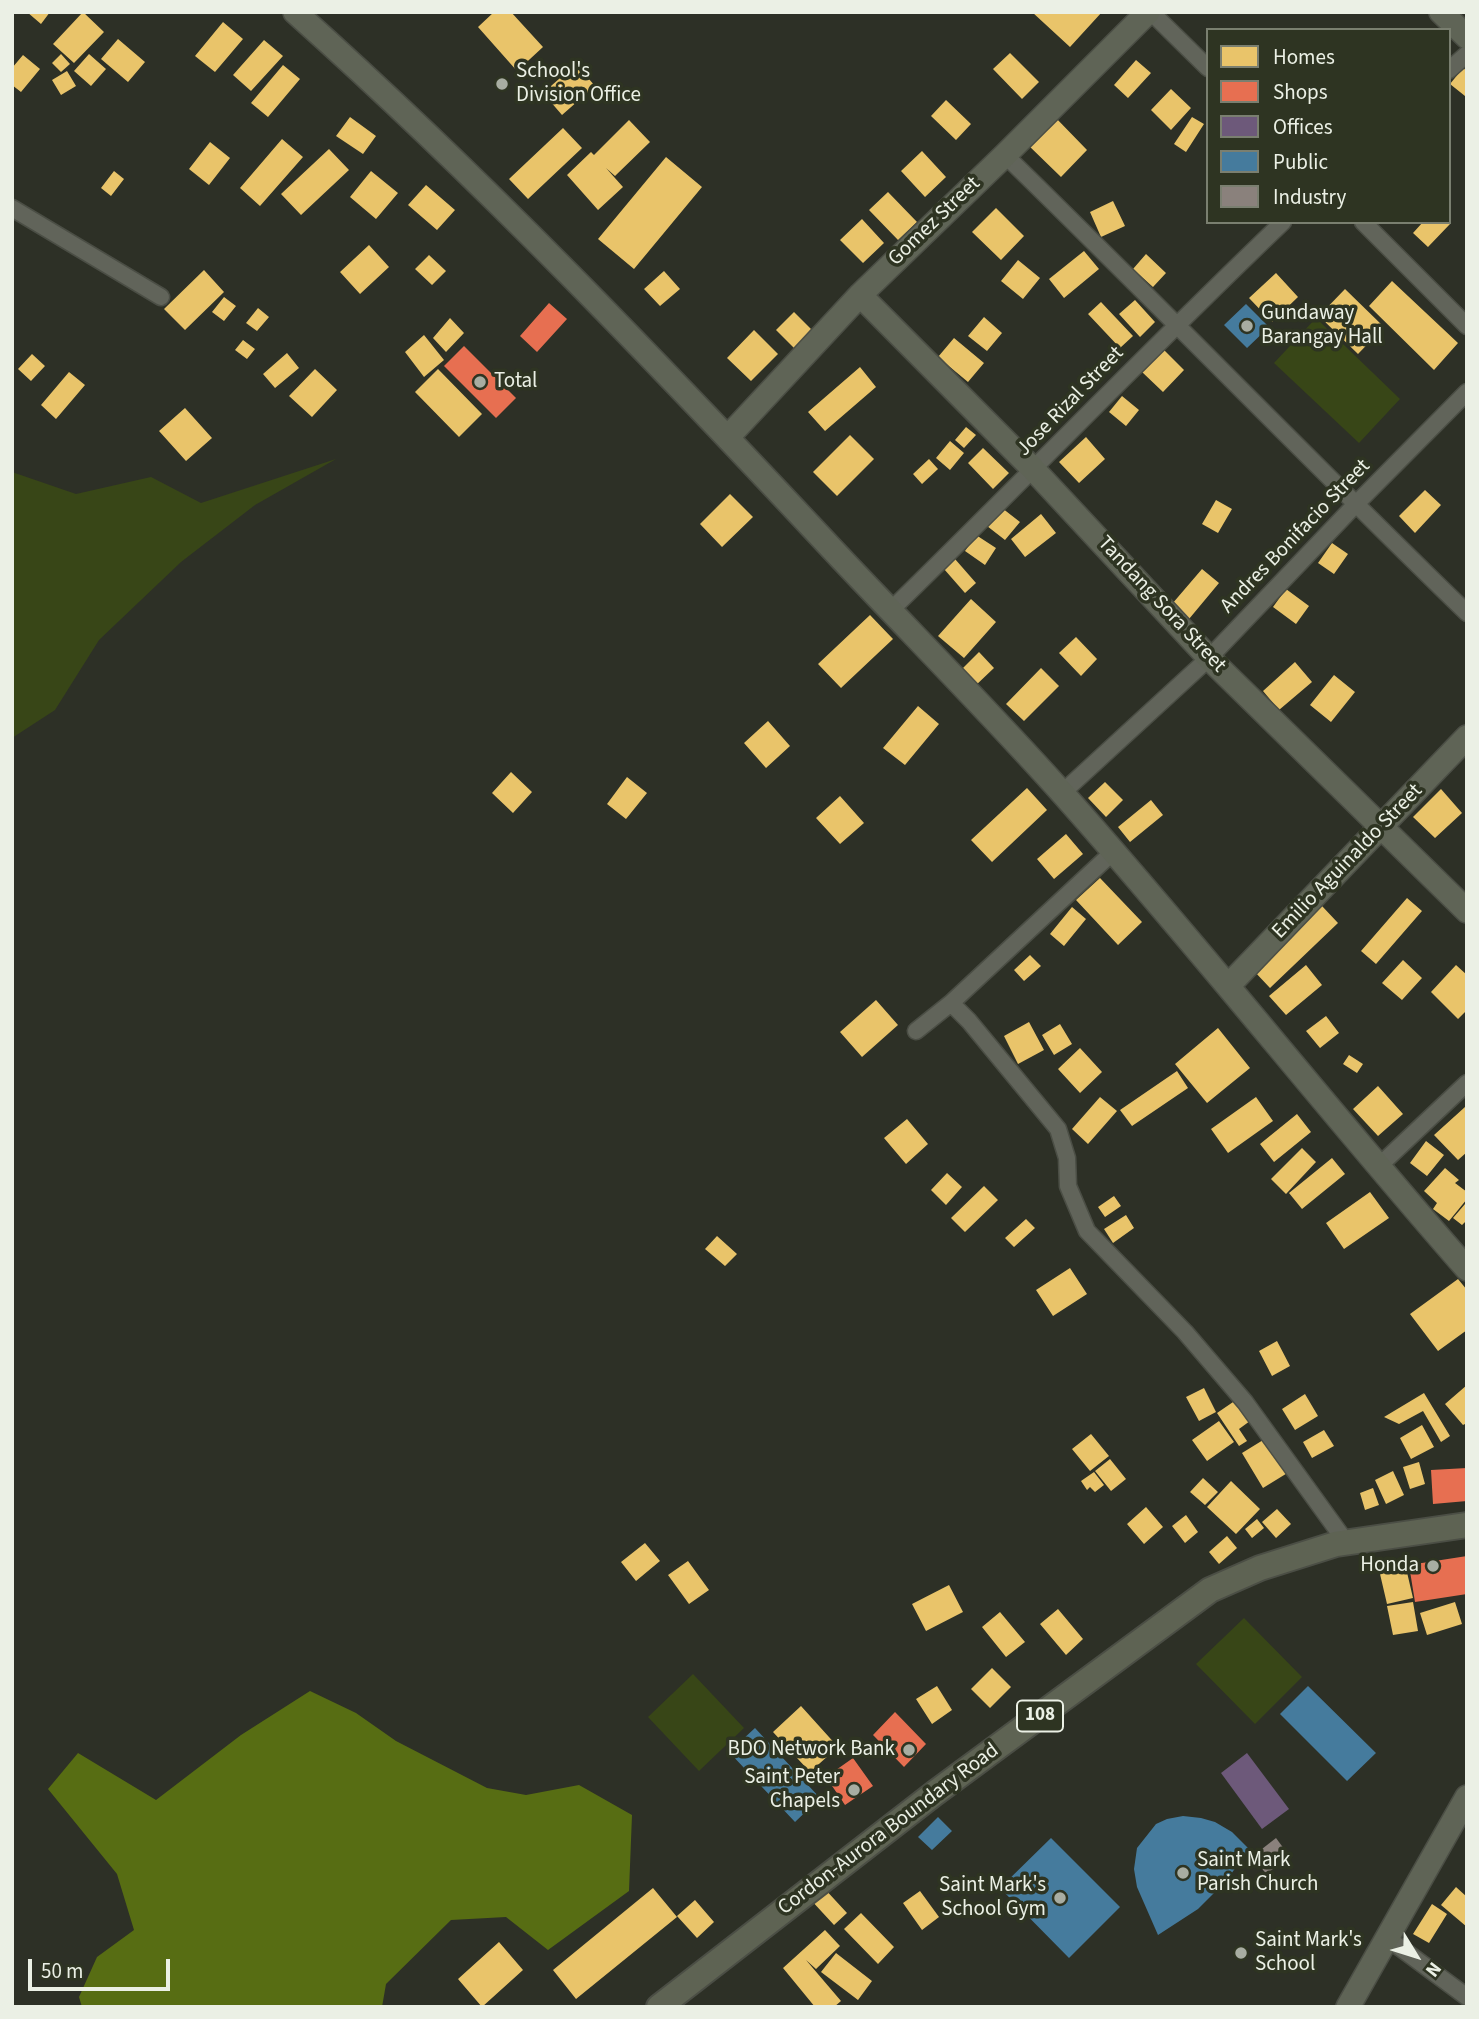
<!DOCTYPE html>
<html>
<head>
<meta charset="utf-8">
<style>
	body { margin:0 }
	#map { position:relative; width:1479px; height:2019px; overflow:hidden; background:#2d3026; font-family:"Source Sans 3",sans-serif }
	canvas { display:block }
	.frame { position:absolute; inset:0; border:14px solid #ebf0e5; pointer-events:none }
	.legend { position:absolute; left:1206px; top:28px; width:245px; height:196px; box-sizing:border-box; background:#2e3422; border:2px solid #7a7f70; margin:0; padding:9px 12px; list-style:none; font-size:21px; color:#ebf0e5 }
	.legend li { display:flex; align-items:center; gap:14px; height:35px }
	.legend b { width:35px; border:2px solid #7a7f70 }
	.north { position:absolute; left:1381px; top:1921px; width:70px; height:70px; -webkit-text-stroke:5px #2e3422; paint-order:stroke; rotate:128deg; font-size:19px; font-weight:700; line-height:28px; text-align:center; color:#ebf0e5 }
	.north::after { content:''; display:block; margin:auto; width:24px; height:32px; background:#ebf0e5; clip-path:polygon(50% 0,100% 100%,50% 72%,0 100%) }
	.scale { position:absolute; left:28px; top:1959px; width:142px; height:32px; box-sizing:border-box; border:4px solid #ebf0e5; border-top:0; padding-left:9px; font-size:21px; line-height:24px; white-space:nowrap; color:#ebf0e5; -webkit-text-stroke:5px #2e3422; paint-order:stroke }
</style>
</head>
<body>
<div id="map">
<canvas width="1479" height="2019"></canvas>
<div class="frame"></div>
<ul class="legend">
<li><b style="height:19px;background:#e9c46a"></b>Homes</li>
<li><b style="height:19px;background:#e76f51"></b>Shops</li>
<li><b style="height:19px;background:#6d597a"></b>Offices</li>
<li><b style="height:19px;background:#457b9d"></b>Public</li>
<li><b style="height:19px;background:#8a817c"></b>Industry</li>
</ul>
<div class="north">N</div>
<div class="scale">50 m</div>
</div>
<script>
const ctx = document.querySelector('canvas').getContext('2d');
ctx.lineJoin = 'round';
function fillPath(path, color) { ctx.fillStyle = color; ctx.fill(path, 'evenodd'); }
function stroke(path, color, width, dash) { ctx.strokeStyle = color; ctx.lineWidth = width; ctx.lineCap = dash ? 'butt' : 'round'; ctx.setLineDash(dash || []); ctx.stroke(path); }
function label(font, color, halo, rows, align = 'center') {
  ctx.font = font + ' "Source Sans 3",sans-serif'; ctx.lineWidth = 7; ctx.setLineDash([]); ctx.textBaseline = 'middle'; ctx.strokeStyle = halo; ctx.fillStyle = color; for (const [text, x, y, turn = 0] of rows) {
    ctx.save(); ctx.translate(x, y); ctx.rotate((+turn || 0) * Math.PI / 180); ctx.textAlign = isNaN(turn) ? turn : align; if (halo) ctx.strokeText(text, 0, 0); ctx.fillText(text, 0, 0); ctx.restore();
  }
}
fillPath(new Path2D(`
	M1316,318l84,81 -41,44 -85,-80z
	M336,459l-81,46 -74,57 -82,78 -44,70 -43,28v-266l64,22 75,-17 50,26z
	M1244,1618l58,59 -47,47 -59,-60z
	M693,1674l51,54 -45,43 -51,-54z`), '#384617');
fillPath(new Path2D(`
	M310,1691l46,22 40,28 91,47 39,7 53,-10 53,30 -3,76 -81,59 -42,-33 -55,3 -65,64 -4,23h-300l-3,-10 18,-40 37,-27 -17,-56 -69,-85 30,-36 78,47 85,-65z`), '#576d13');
fillPath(new Path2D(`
	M27,12h23l-9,12z
	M83,12l21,20 -30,31 -21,-19z
	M494,12h17l32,35 -26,24 -39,-44z
	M1032,12h70l-32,35z
	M223,22l20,17 -28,33 -20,-16z
	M118,39l27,23 -17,20 -27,-23z
	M264,40l19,16 -32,35 -18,-16z
	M1010,53l29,29 -17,17 -29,-30z
	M61,54l9,10 -9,8 -9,-9z
	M89,54l17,15 -15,17 -17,-15z
	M23,55l17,14 -19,23 -9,-7v-17z
	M1136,60l15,13 -23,25 -14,-13z
	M576,64l19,22 -33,29 -19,-22z
	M283,65l17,14 -32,38 -17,-14z
	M1463,68l4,3 -2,25 -15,-12z
	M67,71l9,15 -15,9 -9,-15z
	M1171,89l20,19 -20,22 -20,-20z
	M946,100l25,24 -15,16 -25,-24z
	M1054,116l33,34 -26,27 -35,-34z
	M350,117l26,19 -13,18 -27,-18z
	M1192,117l12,7 -18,28 -12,-8z
	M629,120l21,22 -35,34 -9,-8 17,19 -25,23 -31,-35 24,-23 3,3z
	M563,128l19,20 -54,51 -19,-20z
	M282,139l21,18 -43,49 -20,-18z
	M210,142l20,16 -21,27 -20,-16z
	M329,149l20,21 -48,45 -20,-21z
	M922,151l24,26 -21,20 -24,-26z
	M666,157l36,30 -68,82 -36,-30z
	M114,171l10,8 -13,17 -10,-8z
	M371,171l27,22 -22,26 -26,-22z
	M426,185l29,25 -18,20 -29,-25z
	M888,192l29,30 -19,18 -29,-30z
	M1113,201l12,25 -24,11 -11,-25z
	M996,208l28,28 -23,24 -29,-28z
	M862,219l22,24 -21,20 -23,-23z
	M1423,222h25l2,2 -22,23 -15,-14z
	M369,245l20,22 -29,27 -20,-22z
	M1084,251l15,18 -35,29 -15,-19z
	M1146,254l20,19 -13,14 -20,-18z
	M429,255l17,16 -14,14 -17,-16z
	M1018,260l22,18 -17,21 -22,-18z
	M204,270l20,22 -39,38 -21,-21z
	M664,271l16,18 -20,17 -16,-17z
	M1276,273l22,24 -26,25 -23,-24z
	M1392,281l66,62 -24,27 -65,-64z
	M1345,289l39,38 -26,27 -39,-38z
	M224,297l12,9 -12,15 -12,-9z
	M1135,300l20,22 -15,15 -21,-23z
	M1101,302l32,34 -13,12 -32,-34z
	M258,308l11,9 -12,14 -11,-8z
	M794,312l18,18 -18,18 -18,-18z
	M984,317l18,16 -15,18 -19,-15z
	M450,318l14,15 -18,19 -13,-14z
	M754,330l24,24 -27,27 -24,-23z
	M424,335l20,25 -20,17 -19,-25z
	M954,338l30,25 -16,19 -30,-25z
	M243,340l12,9 -8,10 -12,-9z
	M1164,350l20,20 -21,22 -21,-20z
	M287,353l12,15 -24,20 -12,-14z
	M32,354l13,12 -14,15 -13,-12z
	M860,367l16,20 -51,44 -17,-19z
	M315,369l22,21 -25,27 -23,-21z
	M438,369l44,45 -23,23 -44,-45z
	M69,372l16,13 -29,34 -15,-14z
	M1122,396l17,14 -13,16 -17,-14z
	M185,408l27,30 -26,23 -27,-30z
	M966,427l10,8 -12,13 -9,-8z
	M850,435l24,24 -37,37 -24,-24z
	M1086,437l19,22 -26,24 -20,-21z
	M950,441l14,12 -14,17 -14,-12z
	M983,448l26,25 -16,16 -25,-26z
	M929,459l9,10 -16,15 -9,-10z
	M1425,490l16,15 -26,28 -16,-17z
	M730,494l23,23 -31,30 -22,-23z
	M1216,500l16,9 -14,24 -16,-9z
	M1002,508l18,14 -15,18 -18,-14z
	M1041,514l15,19 -31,24 -14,-18z
	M976,535l20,13 -11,17 -20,-14z
	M1332,543l16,11 -14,20 -16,-11z
	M955,559l21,24 -11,10 -21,-24z
	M1202,569l17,14 -30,36 -17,-15z
	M1286,589l23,17 -13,18 -23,-17z
	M971,599l25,23 -32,36 -26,-22z
	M870,615l23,24 -52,49 -23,-24z
	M1076,637l21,22 -16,17 -22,-23z
	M979,652l15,16 -20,19 -15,-15z
	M1295,662l17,20 -33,28 -16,-19z
	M1041,668l18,18 -35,35 -18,-17z
	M1334,675l21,17 -24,30 -21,-17z
	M918,706l21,18 -34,41 -22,-17z
	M768,721l22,25 -24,22 -22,-25z
	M511,772l21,20 -19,21 -21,-20z
	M627,777l20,16 -21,26 -19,-15z
	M1105,782l18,18 -17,17 -18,-19z
	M1027,788l20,22 -55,52 -21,-22z
	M1441,789l21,24 -27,25 -22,-21z
	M840,796l24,27 -24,21 -24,-26z
	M1151,800l12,15 -33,27 -12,-15z
	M1066,834l17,20 -29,25 -17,-20z
	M1100,878l42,44 -24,23 -42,-45z
	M1407,898l15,13 -46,53 -15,-13z
	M1322,906l16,17 -68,65 -16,-17z
	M1072,907l14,12 -22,27 -14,-12z
	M1030,955l11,11 -17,15 -10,-11z
	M1403,960l19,18 -20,22 -20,-17z
	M1306,965l16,20 -36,30 -17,-19z
	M1456,965l11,10v35l-9,9 -27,-27z
	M876,1000l22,25 -36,32 -22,-25z
	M1326,1016l13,17 -19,15 -14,-17z
	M1029,1022l15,28 -26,14 -14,-28z
	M1060,1024l12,20 -18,11 -12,-20z
	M1218,1028l32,40 -43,35 -32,-39z
	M1080,1048l22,24 -22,21 -22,-24z
	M1349,1055l14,9 -6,9 -14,-9z
	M1177,1071l11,17 -56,38 -12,-16z
	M1378,1086l25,28 -25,22 -25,-27z
	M1100,1097l17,14 -29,33 -16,-15z
	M1256,1097l17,24 -45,32 -17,-24z
	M1465,1107l2,45 -9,8 -24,-25z
	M1297,1114l14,18 -37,30 -14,-18z
	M907,1119l21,25 -22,20 -22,-26z
	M1426,1141l18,14 -17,21 -17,-13z
	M1302,1148l14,14 -30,32 -15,-15z
	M1332,1158l13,16 -43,35 -13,-16z
	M1445,1168l14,12 -4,3 12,9v7l-18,22 -16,-12 4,-6 -13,-12z
	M947,1173l15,14 -16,18 -15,-15z
	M984,1186l14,14 -33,32 -14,-14z
	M1370,1192l19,26 -45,31 -18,-26z
	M1114,1196l7,10 -16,11 -7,-10z
	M1465,1204l2,1v15l-5,5 -9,-7z
	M1126,1215l8,13 -21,15 -9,-14z
	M1026,1219l9,9 -21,19 -9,-9z
	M717,1236l20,18 -12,12 -20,-17z
	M1070,1268l17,26 -34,22 -17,-26z
	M1458,1279l9,11v40l-29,21 -28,-37z
	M1277,1341l13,25 -18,10 -13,-25z
	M1467,1385v38l-4,2 -18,-21z
	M1204,1388l12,24 -17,9 -13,-24z
	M1424,1393l26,43 -9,6 -18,-31 -24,13 -15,-7z
	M1305,1394l13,22 -23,14 -13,-21z
	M1236,1400l14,21 -11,8 8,12 -8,5 -22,-33z
	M1219,1421l15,21 -27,19 -15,-21z
	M1422,1425l12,22 -23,12 -11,-21z
	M1324,1430l10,16 -22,12 -9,-16z
	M1091,1434l18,22 -19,15 -18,-22z
	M1268,1437l21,35 -26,16 -21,-35z
	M1110,1459l16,20 -15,12 -16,-20z
	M1419,1462l6,22 -15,5 -7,-22z
	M1393,1471l11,24 -18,9 -11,-24z
	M1094,1472l10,13 -9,7 -5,-5 -3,3 -6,-9z
	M1203,1478l15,14 -13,13 -15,-13z
	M1231,1481l29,28 -24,25 -29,-27z
	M1373,1488l6,17 -14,5 -5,-17z
	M1146,1507l17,20 -19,17 -17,-20z
	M1277,1509l14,15 -15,14 -14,-16z
	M1186,1515l12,17 -13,11 -13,-17z
	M1257,1519l7,9 -12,10 -7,-9z
	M1227,1536l10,12 -18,16 -10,-12z
	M645,1543l15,18 -24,20 -15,-19z
	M688,1561l21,29 -20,14 -21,-29z
	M1406,1568l7,30 -26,6 -7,-30z
	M949,1585l14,27 -37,19 -14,-27z
	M1413,1602l5,29 -25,4 -6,-29z
	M1455,1602l7,22 -35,11 -7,-22z
	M1058,1609l25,30 -17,16 -26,-31z
	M1000,1612l25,30 -19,15 -24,-30z
	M992,1668l19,19 -21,21 -19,-19z
	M937,1686l15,24 -20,14 -16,-25z
	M801,1706l37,41 -28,25 -37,-40z
	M823,1887l24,26 -13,12 -24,-26z
	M1456,1887l11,10v30l-26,-22z
	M653,1888l24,29 -101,82 -23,-29z
	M920,1891l19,26 -17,13 -19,-27z
	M695,1900l19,22 -17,16 -20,-22z
	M1432,1904l15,10 -18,29 -16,-9z
	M861,1913l33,34 -16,17 -34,-35z
	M825,1930l15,16 -24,23 -10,-9 35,41 -7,6h-19l-32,-39z
	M499,1942l24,28 -41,37 -24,-28z
	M836,1953l36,28 -14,19 -37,-28z`), '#e9c46a');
fillPath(new Path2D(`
	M549,303l18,16 -30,33 -17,-16z
	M464,346l52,52 -20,20 -52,-52z
	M1467,1468v33l-34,3 -2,-34z
	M1467,1556v38l-52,8 -6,-37z
	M895,1712l31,32 -22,23 -31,-32z
	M853,1758l20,28 -28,19 -19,-28z`), '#e76f51');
fillPath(new Path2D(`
	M1247,1753l42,56 -27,20 -41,-56z`), '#6d597a');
fillPath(new Path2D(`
	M1246,304l23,23 -22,21 -23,-23z
	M1308,1686l68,67 -29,28 -67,-67z
	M755,1728l65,70 -25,24 -66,-70z
	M1183,1816l18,2 14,4 17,10 17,17 -23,32 -28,28 -40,26 -21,-48 -3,-18 3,-21 19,-24 11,-5z
	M938,1817l14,14 -20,19 -14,-13z
	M1051,1838l69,69 -51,51 -69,-70z`), '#457b9d');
fillPath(new Path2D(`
	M1276,1838l14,19 -24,17 -13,-18z`), '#8a817c');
const street = new Path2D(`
	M1151,12l57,56
	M1449,70l18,-16
	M1005,155c155,151 306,307 462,458
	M12,208l149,89
	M1363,222l104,104
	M890,611c132,-129 260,-262 393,-389
	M1062,793l147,-135 146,-153 112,-113
	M951,1003l18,18 89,108 9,29 1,28 19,45 98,101 60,70 101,140
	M916,1031l35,-28 162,-151
	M1378,1167l89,-84
	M1387,1938l80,59`);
const secondary = new Path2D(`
	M295,12c189,169 365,353 538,538 76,81 156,161 231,245 138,155 266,318 403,474
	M1441,12l26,25
	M860,295l174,175 175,188 258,253
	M728,437l132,-142 145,-140 143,-143
	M1228,986l239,-249
	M1348,2007l119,-210`);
const primary = new Path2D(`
	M659,2007l276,-214 275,-203 50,-22 76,-24 131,-19`);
stroke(street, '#4b4e45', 19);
stroke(secondary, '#4b4e45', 26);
stroke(primary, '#4b4e45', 28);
stroke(street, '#61645a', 16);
stroke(secondary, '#5f6456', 23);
stroke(primary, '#5e6353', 24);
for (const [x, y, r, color] of [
	[502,84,7,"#a8ada2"],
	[1247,326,7,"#a8ada2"],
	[480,382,7,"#a8ada2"],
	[1433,1566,7,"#a8ada2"],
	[909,1750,7,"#a8ada2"],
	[854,1790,7,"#a8ada2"],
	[1183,1873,7,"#a8ada2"],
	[1060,1898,7,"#a8ada2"],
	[1241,1953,7,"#a8ada2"]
]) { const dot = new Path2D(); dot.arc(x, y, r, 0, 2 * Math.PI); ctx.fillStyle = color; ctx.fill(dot); stroke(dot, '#2e3422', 2.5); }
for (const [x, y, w] of [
	[1040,1716,46]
]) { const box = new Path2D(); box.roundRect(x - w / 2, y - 15.5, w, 31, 5); ctx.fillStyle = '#2e3422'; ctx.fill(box); stroke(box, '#ebf0e5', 2); }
label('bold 19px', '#ebf0e5', null, [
	["108",1040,1716]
]);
label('21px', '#ebf0e5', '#2e3422', [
	["School's",516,72],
	["Division Office",516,96],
	["Gundaway",1261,314],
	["Barangay Hall",1261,338],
	["Total",494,382],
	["Honda",1419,1566,"right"],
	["BDO Network Bank",895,1750,"right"],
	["Saint Peter",840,1778,"right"],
	["Chapels",840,1802,"right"],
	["Saint Mark",1197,1861],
	["Parish Church",1197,1885],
	["Saint Mark's",1046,1886,"right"],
	["School Gym",1046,1910,"right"],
	["Saint Mark's",1255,1941],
	["School",1255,1965]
], 'left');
label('21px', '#ebf0e5', '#2e3422', [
	["Gomez Street",935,222,-44],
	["Jose Rizal Street",1071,402,-46],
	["Andres Bonifacio Street",1296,537,-46],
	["Tandang Sora Street",1161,605,47],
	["Emilio Aguinaldo Street",1348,862,-46],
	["Cordon-Aurora Boundary Road",889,1830,-37]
]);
</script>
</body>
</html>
